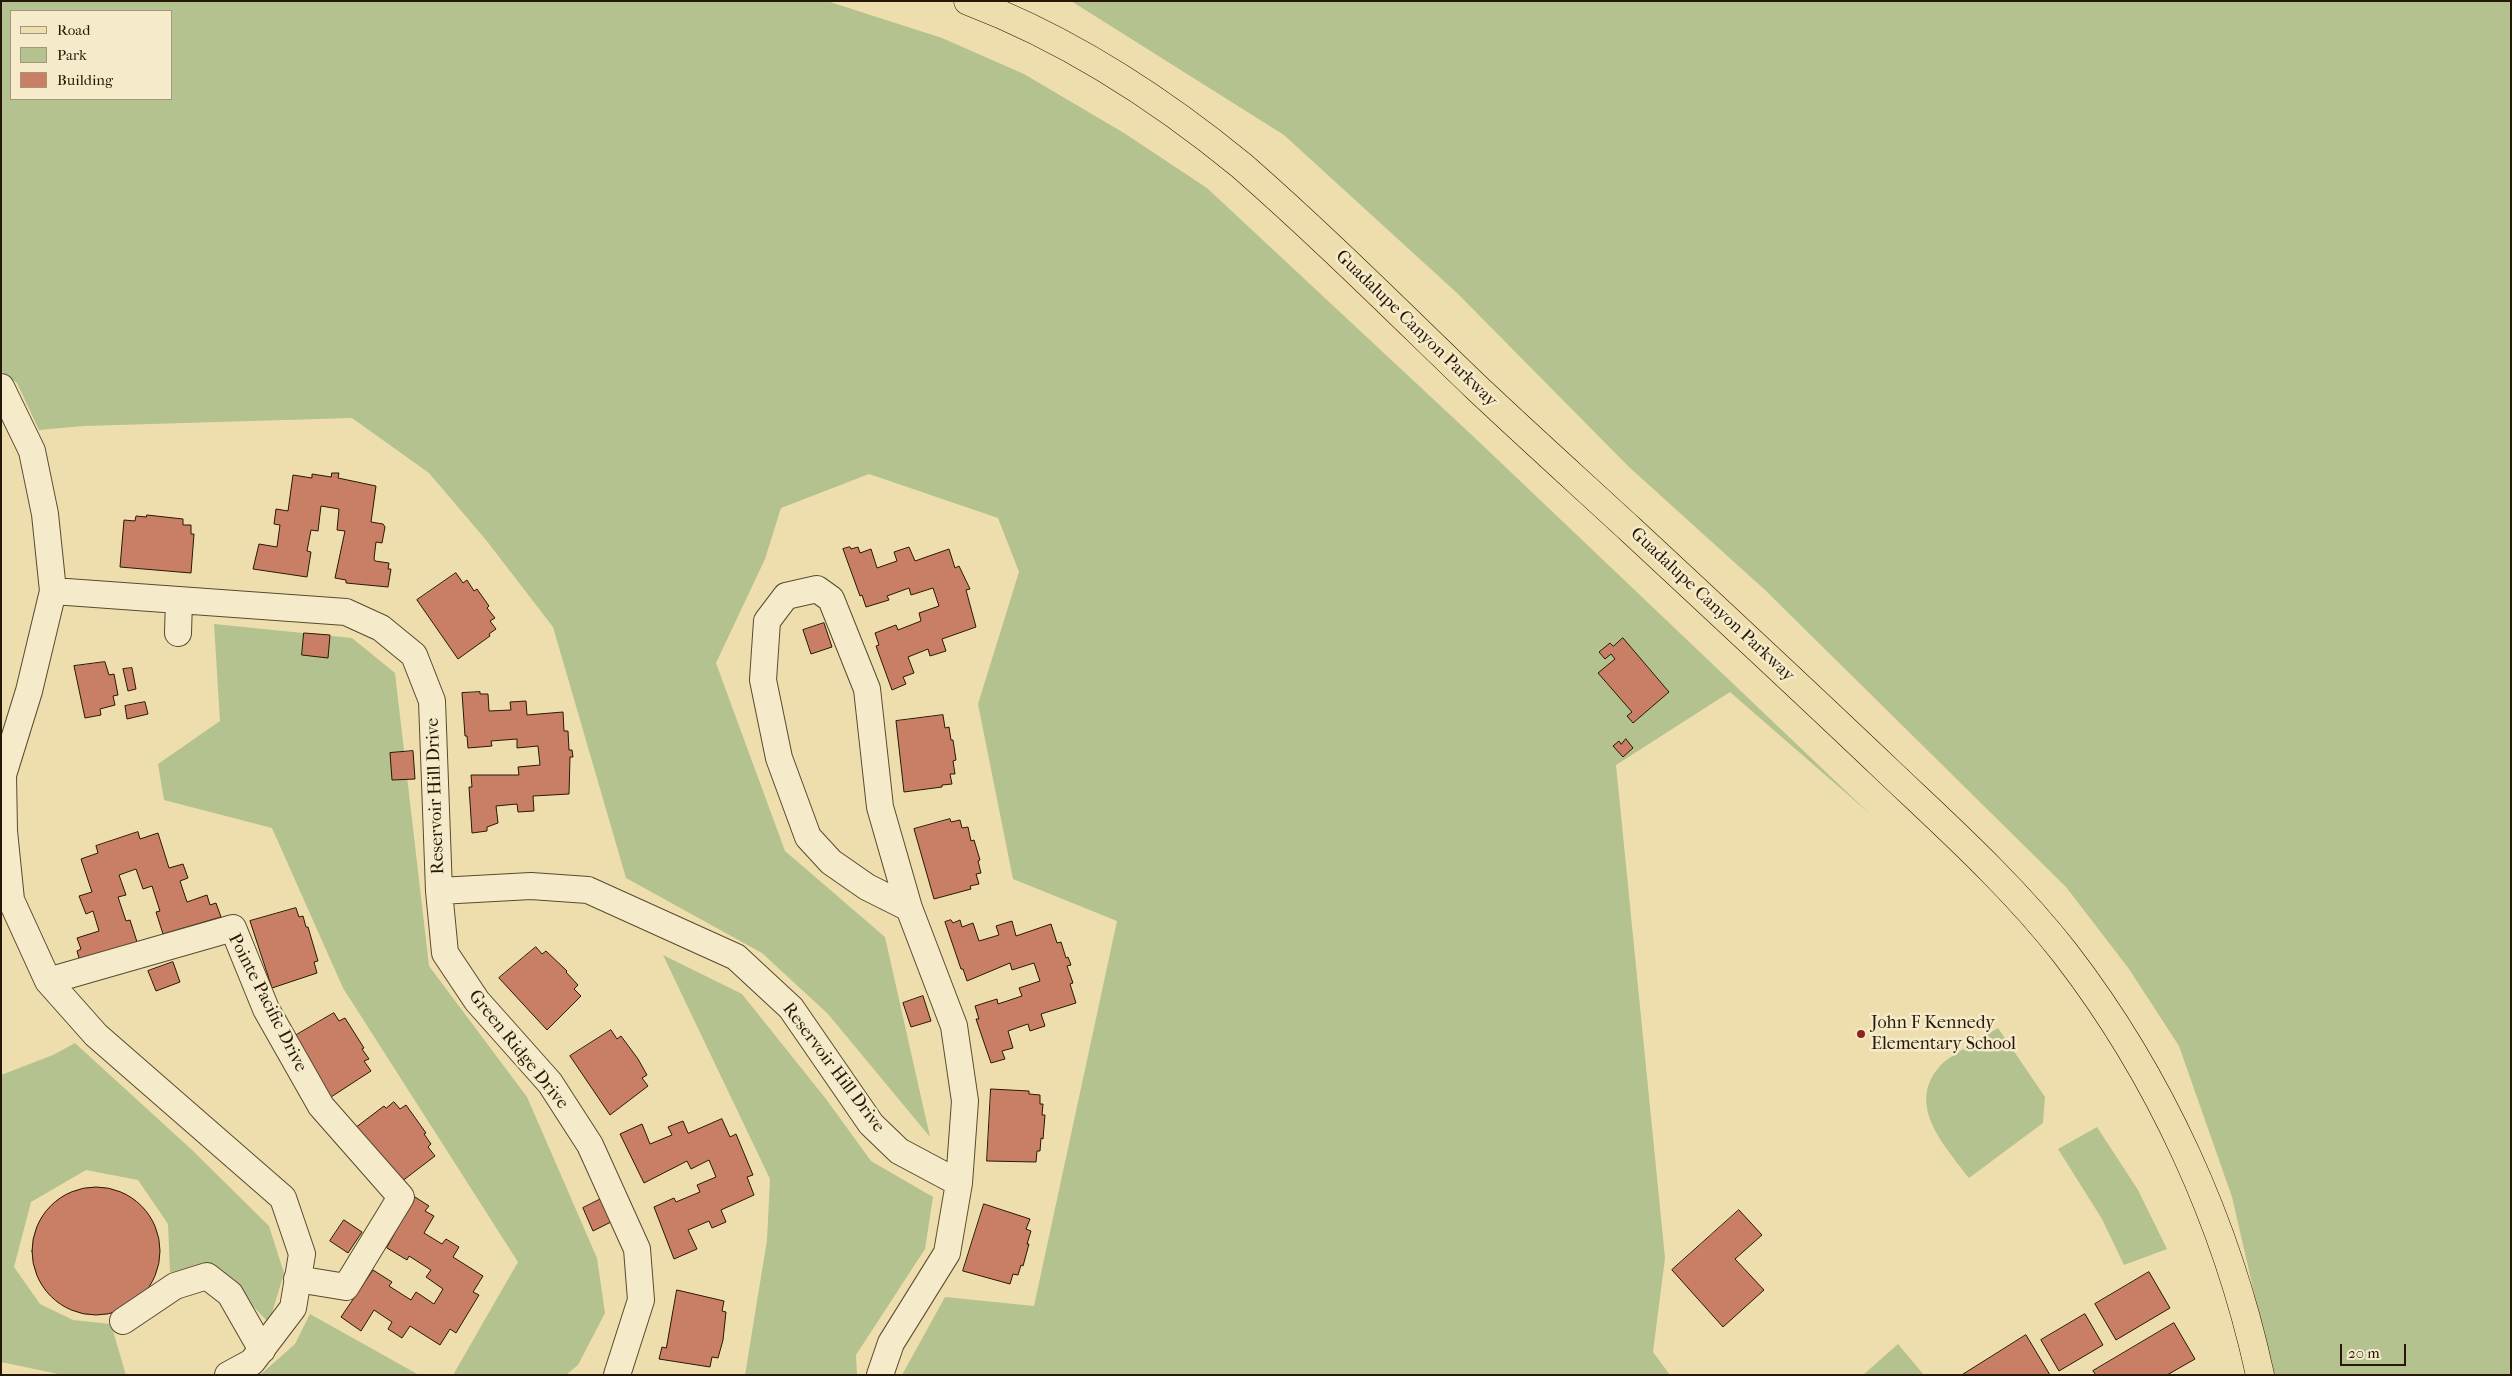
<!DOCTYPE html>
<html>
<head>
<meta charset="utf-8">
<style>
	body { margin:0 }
	#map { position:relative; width:2512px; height:1376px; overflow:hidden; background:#efdead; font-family:"IM FELL French Canon",serif }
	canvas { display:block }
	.frame { position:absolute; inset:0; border:2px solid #271805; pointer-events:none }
	.legend { position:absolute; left:10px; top:10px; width:162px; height:90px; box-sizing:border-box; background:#f5eaca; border:1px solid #a3967b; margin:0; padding:6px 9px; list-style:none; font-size:15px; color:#271805 }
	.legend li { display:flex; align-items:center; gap:10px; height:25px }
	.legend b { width:25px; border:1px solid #a3967b }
	.scale { position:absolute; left:2340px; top:1344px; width:66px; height:22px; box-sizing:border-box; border:2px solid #271805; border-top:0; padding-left:6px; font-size:15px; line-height:18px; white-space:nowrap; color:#271805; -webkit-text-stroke:4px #f5eaca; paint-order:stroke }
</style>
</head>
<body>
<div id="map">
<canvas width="2512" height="1376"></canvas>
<div class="frame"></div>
<ul class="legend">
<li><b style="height:6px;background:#efdead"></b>Road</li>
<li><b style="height:14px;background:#b3c28e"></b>Park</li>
<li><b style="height:14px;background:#c97f65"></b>Building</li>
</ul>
<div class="scale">20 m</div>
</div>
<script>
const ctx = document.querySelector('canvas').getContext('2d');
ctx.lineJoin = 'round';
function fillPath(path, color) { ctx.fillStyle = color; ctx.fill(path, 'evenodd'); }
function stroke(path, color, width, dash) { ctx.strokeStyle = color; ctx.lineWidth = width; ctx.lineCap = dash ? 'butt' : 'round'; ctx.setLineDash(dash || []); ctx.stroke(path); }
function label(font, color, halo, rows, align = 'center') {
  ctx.font = font + ' "IM FELL French Canon",serif'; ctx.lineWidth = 5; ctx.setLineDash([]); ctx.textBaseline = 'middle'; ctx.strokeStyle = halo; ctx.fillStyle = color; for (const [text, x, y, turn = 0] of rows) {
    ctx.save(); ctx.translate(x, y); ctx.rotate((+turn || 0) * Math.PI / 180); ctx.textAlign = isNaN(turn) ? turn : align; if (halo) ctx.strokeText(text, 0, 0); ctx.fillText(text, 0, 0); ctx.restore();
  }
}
fillPath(new Path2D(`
	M1,1h826l115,37 82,36 100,59 83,55 269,251 394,375 -140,-122 -114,73 49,493 -12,94 17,23h-768l43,-78 89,9 83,-385 -104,-42 -35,-175 41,-132 -21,-54 -129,-44 -88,34 -16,51 -49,104 69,188 100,86 45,200 -102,-123 -66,-61 -136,-75 -73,-251 -67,-87 -57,-67 -77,-55 -268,8 -45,4 -22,-47 -16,-12zM11,11h160v88h-160z
	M1071,1h1440v1374h-238l-41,-178 -53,-151 -50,-77 -63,-82 -301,-297 -136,-123 -172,-174 -173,-158z
	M214,624l138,14 43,35 34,293 98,131 70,161 8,55 -27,52 -12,10h-113l65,-113 -175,-274 -71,-160 -108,-28 -6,-36 62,-43z
	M663,955l79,39 84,105 45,62 62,36 -8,52 -69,106 1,20h-112l22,-135 3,-61z
	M1998,1028l47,69 -2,26 -74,55c-24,-32 -64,-73 -29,-112 9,-10 44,-29 58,-38z
	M75,1043l117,107 77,76 15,47 -15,50 -51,-54 -48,3 -2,-48 -30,-44 -52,-10 -55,32 -17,65 26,37 33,16 38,4 15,51h-63l-62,-13v-287l52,-20z
	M2097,1127l41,63 29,59 -43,16 -22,-46 -44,-70z
	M310,1314l109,61h-159l35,-31z
	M1898,1344l26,31h-61z`), '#b3c28e');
const building = new Path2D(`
	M332,473h7l-1,5 38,8 -5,36 12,2 2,3 -3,16 -6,-1 -2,17 1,2 14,2 -1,6h3l-3,18 -42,-4v-3l-11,-2 10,-47 -8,-1 2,-21 -18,-3 -3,25 -7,-1 -4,21 4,1 -4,25 -54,-8 6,-25 18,3 3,-22 -6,-1 2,-15 12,2 5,-36 19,3v-4l19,3z
	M147,515l36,4v6h8v9h3l-3,39 -71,-6 4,-47 11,1 1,-5 10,1z
	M850,547l1,2 7,-2 2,6 11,-4 6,19 20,-7 -3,-9 15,-5 6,14 34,-12 6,19 4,-2 11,23 -4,1 10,37 -34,12 4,12 -16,5 -2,-7 -20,8 6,16 -11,4 3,7 -14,6 -16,-44 3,-1 -4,-12 21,-8 2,5 23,-9 -2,-8 20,-7 -6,-18 -22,7 -2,-7 -22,8 2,4 -23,7 -4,-12 -2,1 -17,-47z
	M456,573l7,10 4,-3 7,11 3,-2 12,17 -2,2 8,10 -5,3 6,8 -7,5 1,2 -32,23 -41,-59z
	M824,623l8,24 -21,7 -8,-24z
	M304,633l26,2 -2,23 -26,-3z
	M1623,638l46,54 -36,31 -6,-7 5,-4 -34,-39 17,-14 -4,-5 -6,5 -6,-7 11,-9 3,3z
	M105,662l4,13 5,-1 4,21 -5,1 2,9 -15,4 1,6 -16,3 -11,-52z
	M132,668l4,21 -8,2 -5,-22z
	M480,692v2h8l1,17 22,-1 -1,-8 16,-1 1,14 36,-3 1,19h4l1,19h3l1,7h-3l-1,37 -36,2 1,15 -16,1 -1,-8 -21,2 2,17 -11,4v4l-15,2 -3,-46h3l-1,-12h48l-1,-8 22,-2 -2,-19 -21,2v-9l-26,2 1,5 -24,2 -1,-12h-2l-3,-43z
	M145,702l3,12 -21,5 -2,-13z
	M943,715l2,13 4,-1 2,13h2l3,20 -3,1 2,13h-5l2,10 -10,1v2l-38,5 -8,-71z
	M1626,739l7,9 -10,9 -10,-11 6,-5 2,3z
	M413,751l2,28 -23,1 -2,-27z
	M950,819l1,3 9,-2 2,8 6,-1 3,14 3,-1 6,20 -2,1 3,12 -5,1 3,10 -9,2 1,3 -37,10 -20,-70z
	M138,832l2,7 18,-6 11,35 14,-4 5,14 -8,3 7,21 20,-7 3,10 6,-2 5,14 -58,17 -7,-22 4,-1 -8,-25 -9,3 -7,-20 -17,6 7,20 -8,2 8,24 4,-1 7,22 -56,23 -4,-14 4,-2 -4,-11 22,-7 -6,-20 -7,3 -7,-18 13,-4 -11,-33 17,-6 -2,-7z
	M296,908l3,9 4,-1 3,11h2l10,34 -4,1 3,11 -45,15 -22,-67z
	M951,920l2,3 7,-3 2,7 11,-4 6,18 20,-6 -3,-9 16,-5 4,15 35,-12 6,19 4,-1 5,16 2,-1 3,8 -4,1 6,17 -3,1 6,19 -35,11 4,12 -15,5 -2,-7 -20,7 5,17 -11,3 3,8 -14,4 -15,-44h3l-4,-13 22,-7 1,5 24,-8 -3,-8 21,-7 -6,-18 -22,7 -2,-7 -43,18 -4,-12h-2l-16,-47z
	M536,947l6,7 4,-3 21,20 -1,1 12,13 -4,4 7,7 -34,34 -48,-52z
	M173,962l7,20 -24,9 -8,-20z
	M923,996l8,25 -20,6 -8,-24z
	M334,1013l5,8 6,-3 19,30 -2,1 7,10 -5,2 7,10 -40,26 -38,-60z
	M611,1030l6,9 4,-3 17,23 9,16 -5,3 6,8 -38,29 -40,-59z
	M991,1089l38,2v3l11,1v9h3l-1,11h3l-2,24 -2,-1 -1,13h-3l-1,11 -49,-1z
	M394,1102l6,7 6,-4 20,28 -2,1 7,10 -3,3 7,9 -38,29 -42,-57 29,-22 2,2z
	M722,1119l8,18 6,-3 17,41 -6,2 7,18 -33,15 5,12 -14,6 -3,-7 -21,9 9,19 -23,10 -20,-52 20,-9 2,4 24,-10 -3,-7 19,-8 -7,-17 -18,9 -4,-8 -43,22 -24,-49 22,-10 8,20 22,-9 -4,-8 15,-6 5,12z
	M32 1251a64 64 0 1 1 128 0a64 64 0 1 1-128 0Z
	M415,1197l14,9 -4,5 9,5 -10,17 18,11 4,-5 13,8 -6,10 30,19 -10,16 6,3 -23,38 -6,-4 -10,16 -30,-19 -8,12 -14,-9 4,-7 -18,-12 -13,21 -20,-14 32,-47 19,12 -3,4 22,14 5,-8 18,12 9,-15 -17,-12 5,-7 -22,-14 -2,4 -20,-12z
	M601,1199l10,23 -18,9 -10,-23z
	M984,1204l46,15 -4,10 5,2 -4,13h2l-6,22 -2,-1 -3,10 -5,-1 -3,10 -47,-13z
	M1739,1210l23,25 -27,24 29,31 -41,37 -51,-57z
	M344,1220l18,12 -14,21 -18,-12z
	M2149,1272l21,36 -54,32 -21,-36z
	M677,1290l47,11 -2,10 4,1 -3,28 -5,18 -6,-1 -2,10 -51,-8 3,-12 4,1z
	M2085,1314l18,31 -44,26 -18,-31z
	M2174,1323l21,36 -28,16h-71l-3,-4z
	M2026,1335l24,40h-88z`);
fillPath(building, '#c97f65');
stroke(building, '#271805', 1);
const minor = new Path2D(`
	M1,387l31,64 13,63 8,77 -24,100 -26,84 1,56 7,69 37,81 48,54 187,163 19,56 -9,54 -41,54 -24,13
	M53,591l293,21 35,16 33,27 18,46 7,190 92,-5 57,4 148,67 55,51 80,116 28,27 60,32
	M178,633l1,-33
	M439,891l6,62 32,48 73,82 40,62 47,104 4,51 -24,75
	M48,981l185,-53 33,81 55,97 80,91 -55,90 -49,-8
	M123,1321l52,-35 32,-10 23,18 32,56
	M880,1375l11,-32 56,-90 12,-70 6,-82 -11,-75 -45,-118 -29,-101 -13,-118 -36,-90 -14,-10 -31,7 -19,25 -4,59 16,78 29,79 23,25 36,25 42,21`);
const major = new Path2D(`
	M968,1c100,38 191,97 274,165 81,71 157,147 235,222 51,48 103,95 154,142 85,79 170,158 254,238 62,59 127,117 180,185 95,123 162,270 195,422`);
stroke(minor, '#594a2f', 28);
stroke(major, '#271805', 29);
stroke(minor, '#f5eaca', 26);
stroke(major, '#efdead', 28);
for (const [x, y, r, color] of [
	[1861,1034,5,"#8f2418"]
]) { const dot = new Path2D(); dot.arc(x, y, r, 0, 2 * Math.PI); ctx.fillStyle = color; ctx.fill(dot); stroke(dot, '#f5eaca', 2); }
label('18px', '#271805', '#f5eaca', [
	["Guadalupe Canyon Parkway",1416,329,44],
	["Guadalupe Canyon Parkway",1712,605,43],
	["Reservoir Hill Drive",436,796,-92],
	["Pointe Pacific Drive",267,1003,63],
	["Green Ridge Drive",518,1050,51],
	["Reservoir Hill Drive",833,1068,53]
]);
label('18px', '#271805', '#f5eaca', [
	["John F Kennedy",1871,1024],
	["Elementary School",1871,1045]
], 'left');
</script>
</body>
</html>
